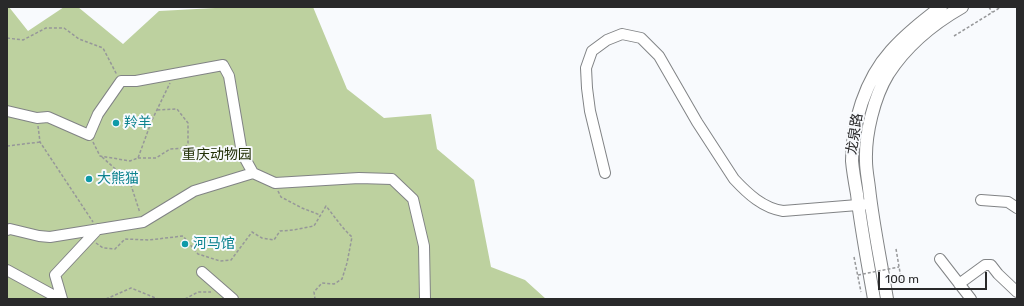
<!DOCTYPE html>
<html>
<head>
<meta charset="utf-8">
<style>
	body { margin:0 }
	#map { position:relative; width:1024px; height:306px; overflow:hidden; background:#f8fafd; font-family:Rubik,sans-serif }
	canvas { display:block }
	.frame { position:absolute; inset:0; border:8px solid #29292a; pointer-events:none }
	.scale { position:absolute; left:878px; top:272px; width:109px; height:18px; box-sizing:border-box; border:2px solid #29292a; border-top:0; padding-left:5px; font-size:12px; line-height:14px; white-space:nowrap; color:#29292a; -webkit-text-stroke:3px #f8fafd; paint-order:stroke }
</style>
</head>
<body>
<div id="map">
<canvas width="1024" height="306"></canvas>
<div class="frame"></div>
<div class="scale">100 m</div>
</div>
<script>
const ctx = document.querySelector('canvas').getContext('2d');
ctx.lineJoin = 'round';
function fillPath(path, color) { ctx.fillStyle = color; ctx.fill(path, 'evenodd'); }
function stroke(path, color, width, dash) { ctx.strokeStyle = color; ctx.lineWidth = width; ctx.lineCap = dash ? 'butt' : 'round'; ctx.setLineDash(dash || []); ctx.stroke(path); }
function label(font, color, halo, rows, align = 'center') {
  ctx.font = font + ' Rubik,"Noto Sans SC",sans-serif'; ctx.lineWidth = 4; ctx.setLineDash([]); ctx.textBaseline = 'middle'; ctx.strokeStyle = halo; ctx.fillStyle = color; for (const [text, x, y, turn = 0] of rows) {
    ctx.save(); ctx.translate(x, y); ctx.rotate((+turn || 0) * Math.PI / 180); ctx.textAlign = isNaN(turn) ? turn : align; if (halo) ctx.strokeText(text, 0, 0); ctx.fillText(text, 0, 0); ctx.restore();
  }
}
fillPath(new Path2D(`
	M7,7h2l19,24 36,-24h14l45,37 36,-33 75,-4h79l34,82 37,29 47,-4 6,35 37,31 17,87 34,13 21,19h-539z`), '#bdd19f');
const minor = new Path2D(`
	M7,111l30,7 11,-1 41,18 9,-21 23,-33h15l87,-16 6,11 13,77 11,20 22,10 84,-5 33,1 21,20 11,47 1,53
	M605,173l-15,-62 -3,-23 -1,-20 6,-17 15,-11 15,-6 19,4 18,18 38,66 37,57c14,15 29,29 49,32l87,-7
	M981,200l27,2 9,6
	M7,230l3,-1 29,7 11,1 93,-15 51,-31 59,-18
	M940,259l31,40
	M7,270l53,29
	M202,272l31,27
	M959,284l26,-19h6l7,9 19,18
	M62,299l-7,-24 43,-46`);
const major = new Path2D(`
	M874,299c-6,-35 -13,-70 -17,-105 -2,-11 -4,-22 -5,-33 0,-38 13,-81 39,-110 14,-16 32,-30 50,-44
	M887,299c-6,-37 -14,-74 -18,-111 -1,-9 -3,-18 -3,-27 -1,-27 8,-64 22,-87 18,-28 46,-51 74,-67`);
stroke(minor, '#818385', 12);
stroke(major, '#818385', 14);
stroke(new Path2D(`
	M989,7l3,5
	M954,36l47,-29
	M7,38l16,2 23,-12h18l15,11 24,9 14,27
	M38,126l2,16 53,80
	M93,142l7,14 30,5 8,-3 14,-38 18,-37
	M7,146l33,-4
	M102,157l28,25 10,31
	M138,158h18l14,-9 15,-1 3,-5v-20l-11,-14 -20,1
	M278,191l3,6 21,11 18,7
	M96,243l7,5 12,1 10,-10 24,1 34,-4 15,18 22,7 11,-1 21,-28 10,6 12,2 6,-9 13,-1 21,-4 12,-20c9,11 16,22 26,31l-5,26 -5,16 -8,5 -12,-1 -8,9 1,7
	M896,249l6,35
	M854,257l7,35
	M106,299l25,-11 27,11
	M185,299l13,-7h13`), '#969799', 1.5, [3, 2]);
stroke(minor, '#fff', 10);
stroke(major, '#fff', 12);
stroke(new Path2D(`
	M858,275l41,-8`), '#969799', 1.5, [3, 2]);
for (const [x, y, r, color] of [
	[116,123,4,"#0f9aa8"],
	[89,179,4,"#0f9aa8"],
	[185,244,4,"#0f9aa8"]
]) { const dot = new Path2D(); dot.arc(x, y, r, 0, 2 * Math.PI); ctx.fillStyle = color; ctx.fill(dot); stroke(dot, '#f8fafd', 1.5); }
label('14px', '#0d838f', '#f8fafd', [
	["羚羊",124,123],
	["大熊猫",97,179],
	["河马馆",193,244]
], 'left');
label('14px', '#29292a', '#f8fafd', [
	["龙泉路",855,134,-81]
]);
label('14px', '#212f06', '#f8fafd', [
	["重庆动物园",217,155]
]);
</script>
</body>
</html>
